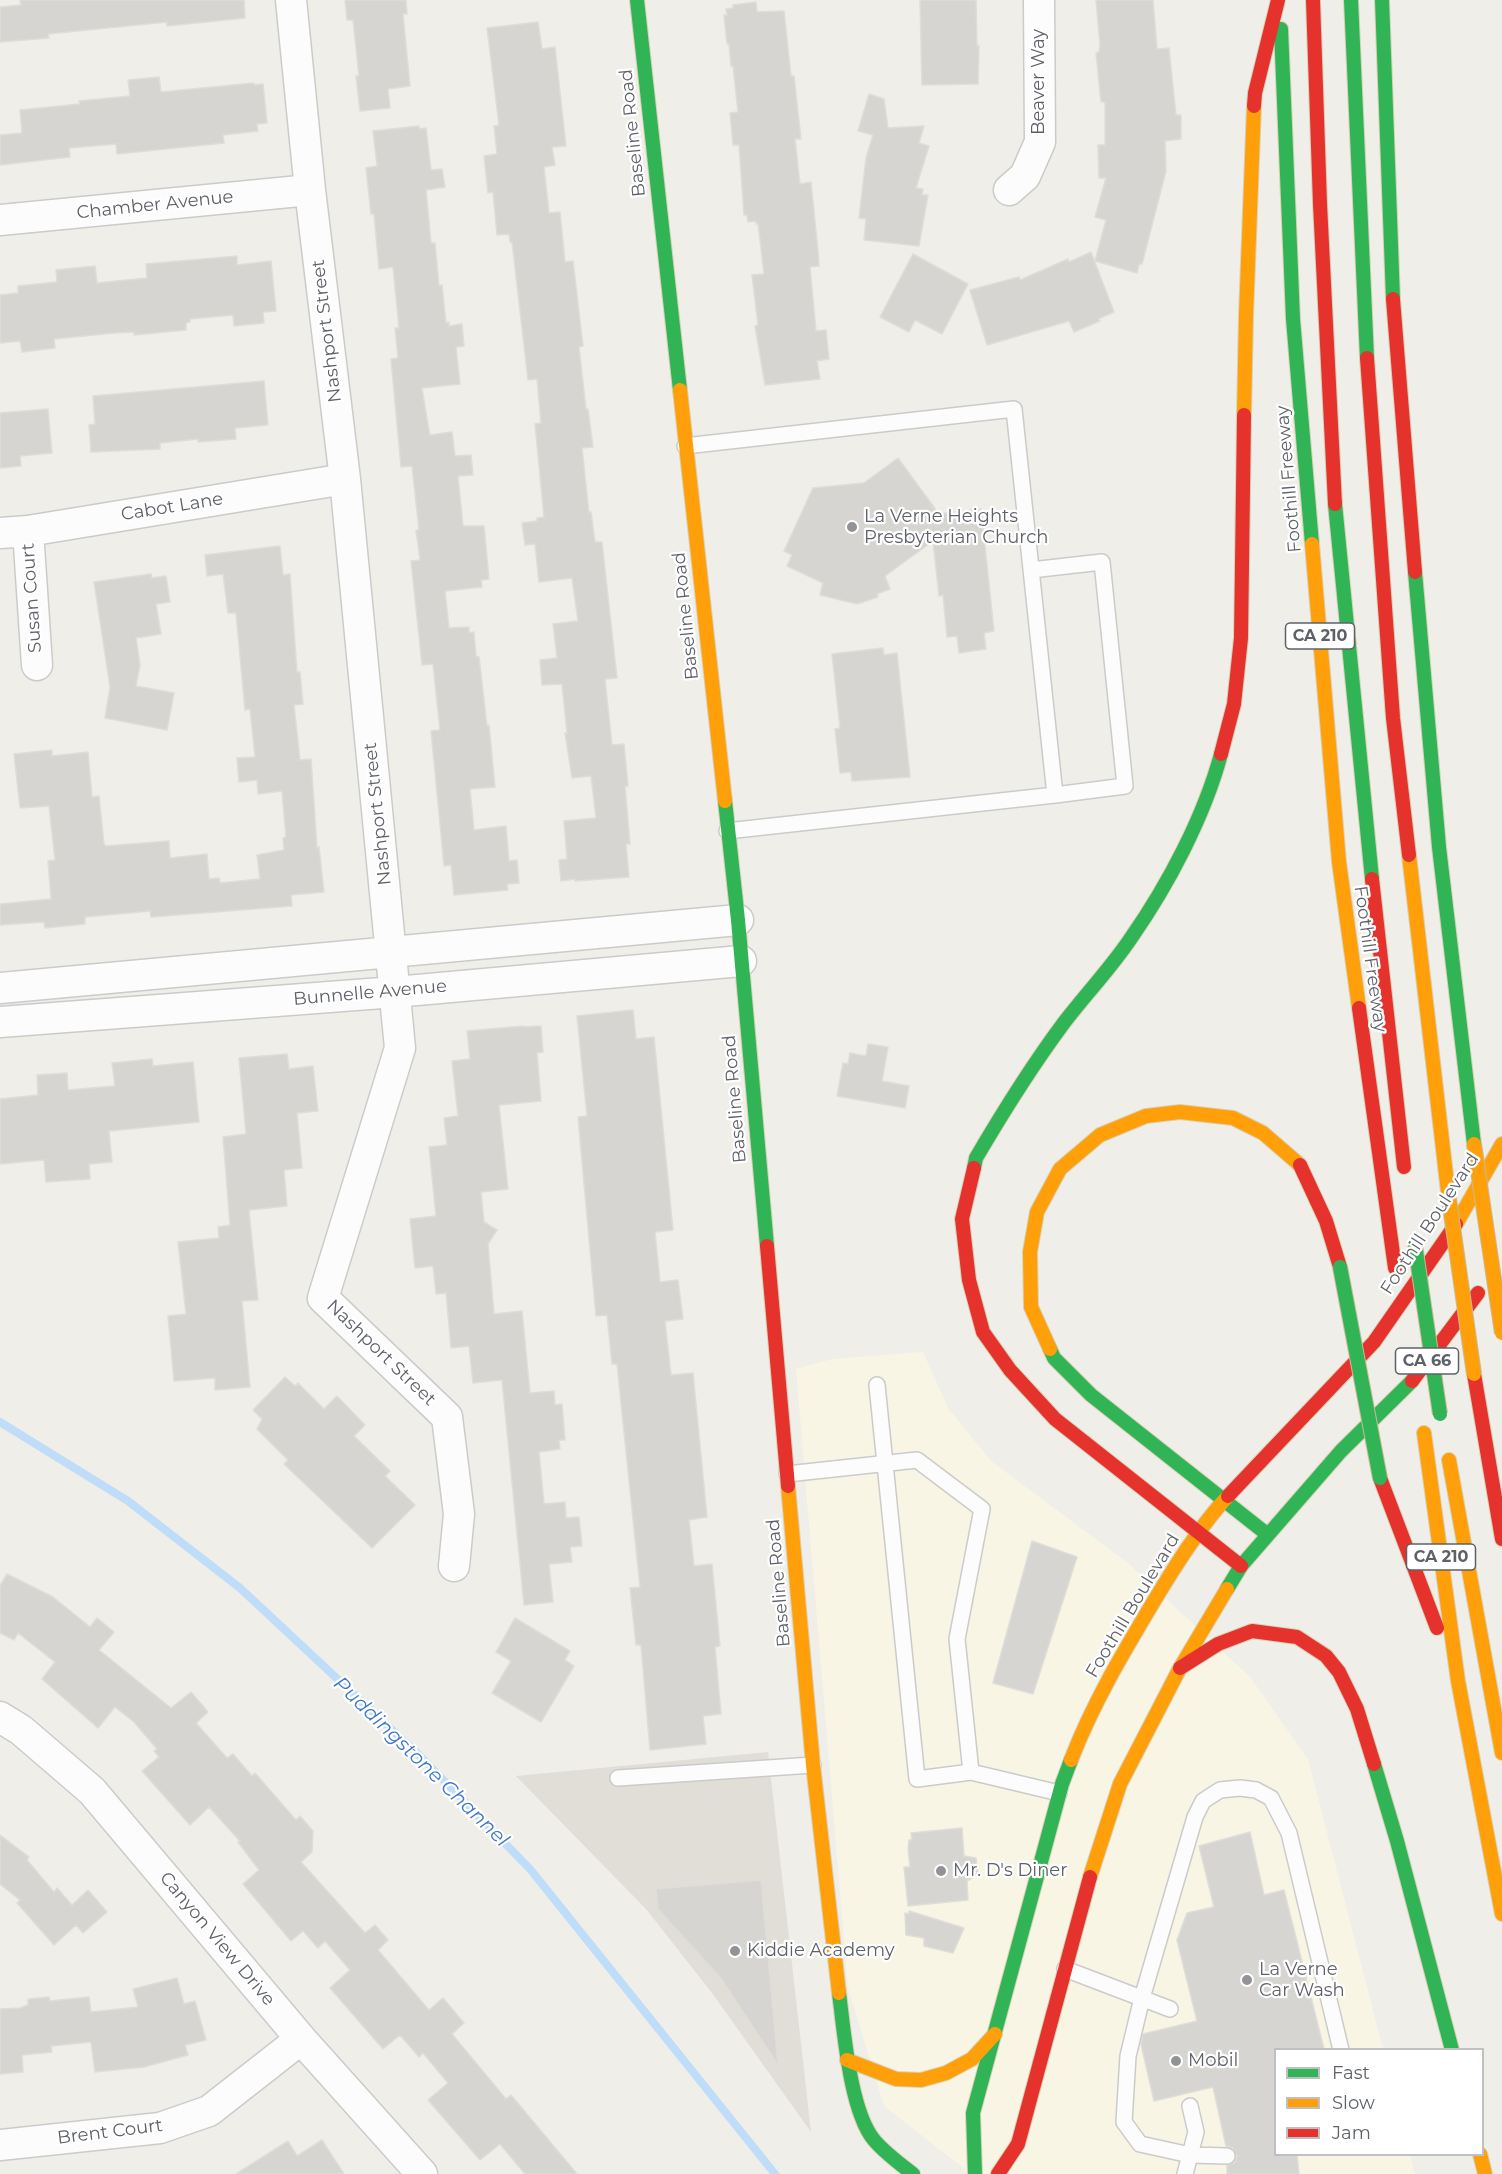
<!DOCTYPE html>
<html>
<head>
<meta charset="utf-8">
<style>
	body { margin:0 }
	#map { position:relative; width:1502px; height:2174px; overflow:hidden; background:#efeee9; font-family:Montserrat,sans-serif }
	canvas { display:block }
	.legend { position:absolute; left:1274px; top:2048px; width:210px; height:108px; box-sizing:border-box; background:#fff; border:2px solid #bfc0c3; margin:0; padding:8px 10px; list-style:none; font-size:18px; color:#5e6268 }
	.legend li { display:flex; align-items:center; gap:12px; height:30px }
	.legend b { width:30px; border:2px solid #bfc0c3 }
</style>
</head>
<body>
<div id="map">
<canvas width="1502" height="2174"></canvas>
<ul class="legend">
<li><b style="height:8px;background:#30b455"></b>Fast</li>
<li><b style="height:8px;background:#ff9f0a"></b>Slow</li>
<li><b style="height:8px;background:#e5322d"></b>Jam</li>
</ul>
</div>
<script>
const ctx = document.querySelector('canvas').getContext('2d');
ctx.lineJoin = 'round';
function fillPath(path, color) { ctx.fillStyle = color; ctx.fill(path, 'evenodd'); }
function stroke(path, color, width, dash) { ctx.strokeStyle = color; ctx.lineWidth = width; ctx.lineCap = dash ? 'butt' : 'round'; ctx.setLineDash(dash || []); ctx.stroke(path); }
function label(font, color, halo, rows, align = 'center') {
  ctx.font = font + ' Montserrat,sans-serif'; ctx.lineWidth = 4.5; ctx.setLineDash([]); ctx.textBaseline = 'middle'; ctx.strokeStyle = halo; ctx.fillStyle = color; for (const [text, x, y, turn = 0] of rows) {
    ctx.save(); ctx.translate(x, y); ctx.rotate((+turn || 0) * Math.PI / 180); ctx.textAlign = isNaN(turn) ? turn : align; if (halo) ctx.strokeText(text, 0, 0); ctx.fillText(text, 0, 0); ctx.restore();
  }
}
fillPath(new Path2D(`
	M923,1352l25,56 43,53 138,103 121,113 58,82 75,290 -107,1v104l134,1 5,19h-444l-87,-68 -36,-118 -52,-619 36,-10z`), '#f8f5e4');
fillPath(new Path2D(`
	M768,1752l43,380 -99,-139 -66,-84 -130,-133z`), '#e0ded7');
stroke(new Path2D(`
	M0,1422l128,79 112,87 181,169 109,112 245,305`), '#bfdcf8', 8);
const building = new Path2D(`
	M20,0h224l1,18 -78,8v-4l-119,12 1,4 -49,4v-35l21,-2z
	M345,0h61l1,14h-4l7,72 -22,3 2,19 -30,3 -4,-35h3l-6,-56h-6z
	M920,0h56l1,46h2l-1,38 -56,1z
	M1096,0h57l4,49 12,-1 7,67h5v24l-16,2 1,30 -24,93h-3l-2,9 -42,-12 11,-41 -11,-3 11,-39h-7l-1,-33h7v-43h-4l-5,-49 3,-1 1,-7z
	M756,2l1,10 27,-1 7,65h3l7,63h-6l5,45 11,-2 7,69 1,15 -9,1 6,64 10,-1 3,29 -12,2 3,18 -55,6 -10,-59 3,-1 -6,-50 12,-1 -6,-51 -2,1v-3l-8,1 -1,-7h-3l-5,-70h-6l-3,-32 8,-1 -5,-46h-2l-2,-22h-2l-3,-29h3l-1,-6 7,-1v-3z
	M538,22l4,27 13,-2 11,99 -14,1 3,18 -11,2 5,46 11,-1 5,50 8,-1 10,85 -4,1 7,62h2l5,38 -11,1 7,65 2,-1 4,30h7l15,136 -12,1 7,66 12,-1 4,42h-3l5,58h-4l3,33 -54,4v-2l-14,2 -2,-21 8,-1 -3,-38 32,-3 -5,-42 -19,2 -7,-45h2l-5,-49 -20,1 -2,-25 17,-2 -4,-34 25,-3 -6,-43 -33,4 -4,-38 -10,1 -3,-22 15,-2v-3l7,-1 -9,-93 6,-1 -4,-44 -9,1 -16,-138h-2l-1,-8 -12,1 -4,-43 -5,1 -4,-37 13,-2 -3,-28 5,-1 -12,-97z
	M159,77l2,15 93,-9v2l9,-1 4,39 -10,1 1,7 -35,4 1,8 -107,11 -1,-10 -47,4 1,9 -70,8v-30l22,-2 -2,-23 60,-6 -1,-3 51,-5 -2,-16z
	M869,94l15,5 4,29 36,-2 -5,17 10,3 -13,42 7,1 -1,6h6l-9,51 -55,-6 2,-21 -7,-1 7,-60 7,-23 -15,-4z
	M419,126v3l7,-1 5,42 11,-1 3,18 -19,3 5,53h4l4,43 3,-1 4,38 3,-1v4l13,-2 2,22 -8,1 4,37 -38,4 6,37 2,10 22,-3 3,24 16,-1 2,20 -15,1 5,50h21l5,53 -8,1 1,7 -37,4 4,37 20,-1v6l5,-1 2,24 3,1 8,69 2,-1 6,62 -25,2 4,41 32,-4 3,35 8,-1 2,23 -12,1 1,6 -54,5 -3,-30 -7,1 -4,-42 -9,-93 9,-1 -7,-66 -11,1 -11,-104 9,-1 -4,-30h3l-7,-64 -11,1 -10,-108 7,-1 -3,-30h4l-6,-61 -14,2 -5,-55h-3l-5,-46 11,-2 -4,-35z
	M1091,252l23,60 -16,7 2,2 -26,11 -5,-11 -82,24 -17,-55 49,-13 1,3 48,-21 1,3z
	M913,254l55,30 -26,50 -27,-14 -6,12 -29,-15z
	M237,256v9l34,-4 5,50 -13,1 1,11 -30,3 -1,-11 -43,4v3l-4,1v7l-52,5v-3l-20,1 -60,6 1,9 -33,4 -2,-11 -20,2v-48l18,-2v-7l39,-4 -1,-12 39,-4 2,17 50,-5 -1,-14z
	M264,381l4,44 -33,3 1,11 -38,3v-3l-38,4v6l-69,3 -2,-27 6,-1 -2,-28z
	M48,409l4,44 -32,3 1,10 -21,2v-55z
	M898,458l41,56 42,-5 13,122 -10,2 2,16 -27,4 -2,-17 -10,1 -4,-42 -4,1 -6,-55 -48,35 5,13 -13,5 1,3 -21,7 -37,-9 3,-12 -36,-17 5,-11 -8,-4 29,-63 51,-5z
	M280,546l3,29 7,-1 7,98h3l3,32 -9,1 6,55 11,-1 6,89 2,-1 5,45 -33,3 1,11 -141,11 -1,-6 -65,6v7l-40,4 -1,-6 -44,3v-21l51,-5 -3,-38 7,-1 -6,-54 -29,2 -6,-54 38,-4v6l36,-4 4,45 7,-1 5,48 2,2 63,-5 1,17 37,-4 2,25 10,-1 1,5 40,-4 -3,-24 27,-5 -1,-12 3,-1 -4,-46 -24,3 -1,-14 -18,2 -2,-24 18,-1 -5,-48 -5,1 -9,-97h-8l-5,-39 -16,2 -2,-21z
	M151,574l1,4 14,-2 4,26 -14,2 5,30 -25,4 4,27 -4,21 38,7 -7,37 -62,-12 5,-31 -16,-105z
	M883,648l1,7 13,-2 13,124 -58,4 -1,-9 -11,1 -5,-44 5,-1 -8,-74z
	M633,1010l3,29 18,-2 19,193 -18,2 5,50 18,-2 5,39 -18,2 6,54 22,-2 14,144 -18,3 5,46 18,-2 8,82 -5,1 6,67 -18,2 3,28 -56,6 -9,-105h-5l-6,-57 10,-1 -23,-223h-5l-5,-49 -11,1 -18,-199 9,-1 -10,-100z
	M524,1026v1l17,-1 2,26 -6,1 4,48 -42,4 9,84 -27,3 3,30 13,8 -9,14 6,70 28,-3 8,82 24,-2 1,14 7,-1 3,36h-6l1,9 -21,3 5,52 21,-2 1,16 13,-1 3,29 -12,1 2,15 -23,2 4,38 -29,3 -22,-225 -29,3 -4,-37 -18,2 -5,-55 -10,1 -3,-28 -18,2 -5,-49 26,-3 -7,-69 18,-2 -3,-27 14,-2 -6,-55 18,-2 -3,-28z
	M868,1044l20,3 -6,34 27,5 -4,22 -68,-12 6,-33 5,1 2,-11 16,3z
	M287,1054l2,15 24,-3 5,45 -21,2 5,55 -18,2 3,36 -38,4 9,90 -16,1 8,86 -35,3v-12l-41,3 -6,-65 18,-2 -8,-72 41,-4 -1,-11 12,-2 -7,-88 23,-3 -7,-76z
	M152,1059l1,7 40,-4 6,60 -90,9 3,31 -23,2 1,15 -44,3 -2,-22 -44,4v-65l38,-4 -1,-20 30,-2 1,17 47,-4 -3,-23z
	M285,1377l10,9 3,-3 26,26 13,-13 28,29 -11,11 36,35 -5,5 30,29 -43,43 -88,-84 4,-4 -31,-31 5,-10 -9,-9z
	M1032,1541l45,16 -44,137 -40,-11z
	M7,1574l46,23 37,30 7,-9 17,14 -15,18 72,58 20,-16 17,20 -12,11 31,35 6,-4 19,22 3,-3 41,47 4,-4 13,15 -1,21 -11,10 64,71 10,-8 13,15 -10,10 51,60 14,-12 21,25 -12,11 54,65 5,-4 66,79h-52l-25,-30 -20,16 -52,-60 20,-17 -25,-30 -4,4 -19,-22 -17,14 -53,-61 20,-18 -25,-29 -7,7 -15,-17 -12,10 -48,-57 16,-14 -21,-28 2,-1 -31,-34 -19,18 -48,-54 17,-14 -5,-6 3,-2 -23,-27 -19,-15 -17,21 -56,-49 13,-17 -37,-29 -4,7 -14,-7v-47z
	M515,1618l55,33 -5,9 9,6 -33,56 -49,-29 19,-32 -15,-9z
	M962,1828l2,28 12,2 2,16 -11,7 1,19 -60,6 -4,-39h6l-2,-19 1,-8h3l-1,-7z
	M1250,1832l14,63 20,-5 40,159h-49v105h22l2,20h-72v-8l8,-4 2,-6 -4,-8 -7,-2 -13,-59 -59,14 -13,-57 2,-10 54,-13 -20,-81 10,-27 27,-6 -15,-61z
	M0,1835l29,22 -2,3 27,32 3,-4 15,17 16,-15 19,22 -24,21 -7,-8 -22,20 -37,-42 3,-3 -20,-16z
	M761,1880l17,185 -58,-88 -62,-68 -2,-20z
	M909,1911l55,17 -11,25 -29,-7v-8l-18,-3 -1,-22 4,1z
	M177,1978l7,26 11,-3 11,39 -21,5 3,10 -44,12 -49,5 -4,-30 -40,4 1,6 -30,3 1,17 -23,2v-65l20,-1 8,-3v-6l21,-2 1,4 39,-4 2,15 47,-5 -5,-18z
	M322,2140l22,34h-108l52,-33 9,15z`);
fillPath(building, '#d6d5d2');
stroke(building, '#deddd8', 1.5);
const lane = new Path2D(`
	M685,446l329,-37 41,386 -328,36
	M1031,570l71,-8 23,224 -70,9
	M877,1385l40,394 54,-7 88,21
	M787,1474l130,-14 65,49 -25,130 14,133
	M618,1778l195,-13
	M1065,1969l105,40
	M1227,2156l-37,-1 -50,-11 -16,-22 4,-66 14,-58 53,-181 8,-16 17,-11 20,-2 16,2 15,8 18,35 52,217
	M1185,2174l11,-42 -6,-26`);
const street = new Path2D(`
	M291,0l19,190 35,289 55,569 -77,250 124,119 12,97 -5,52
	M1009,190l16,-14 15,-34 -1,-142
	M0,220l310,-30
	M28,531l9,134
	M0,533l28,-2 317,-52
	M0,988l738,-68
	M0,1022l395,-30 346,-31
	M0,1717l21,13 71,61 209,248 121,135
	M0,2145l160,-17 49,-17 92,-72`);
const fast = new Path2D(`
	M637,0l43,390
	M1351,0l16,358
	M1382,0l11,299
	M1281,29l12,290 19,225
	M1335,504l37,375
	M1415,572l24,275 35,297
	M725,801l13,119 29,326
	M974,1168l2,-10c27,-46 55,-91 87,-134 22,-29 48,-56 68,-86 37,-53 73,-121 90,-184
	M1050,1349l4,9 37,37 177,140
	M1227,1589l14,-23 100,-115 71,-70
	M1374,1764l23,77 55,209
	M839,1993c5,38 11,118 35,147 11,13 26,24 39,34
	M975,2174l-2,-61 89,-329 9,-24`);
const slow = new Path2D(`
	M680,390l45,411
	M1244,415l2,-99 8,-210
	M1312,544l27,318 20,146
	M1409,855l39,337
	M1456,1224l46,-80
	M1050,1349l-19,-42 -1,-55 7,-40 23,-43 40,-34 46,-19 34,-4 53,6 30,15 37,32
	M1424,1433l34,248 44,233
	M1449,1460l53,293
	M788,1486l25,279 26,228
	M1071,1760c22,-57 52,-107 83,-159 21,-35 46,-75 74,-105
	M1090,1877l30,-93 60,-116 47,-79
	M847,2060l49,19 25,1 25,-7 26,-14 23,-25
	M1480,2154l5,20`);
const jam = new Path2D(`
	M1313,0l7,204 15,300
	M1254,106l1,-13 23,-93
	M1393,299l22,273
	M1367,358l26,360 16,137
	M1221,754l13,-50 7,-66 3,-223
	M1372,879l32,288
	M1359,1008l36,260
	M1300,1165l26,56 14,46
	M974,1168l-12,51 7,61 14,52 27,38 45,49 186,147
	M767,1246l21,240
	M1474,1374l28,165
	M1412,1381l66,-88
	M1380,1478l57,150
	M1228,1496l146,-154 82,-118
	M1180,1668l38,-24 34,-13 45,6 29,19 13,16 18,37 17,55
	M998,2174l20,-30 72,-267`);
stroke(lane, '#cbcbca', 18);
stroke(street, '#cbcbca', 33);
stroke(fast, '#d8d1b6', 16);
stroke(slow, '#d8d1b6', 16);
stroke(jam, '#d8d1b6', 16);
stroke(lane, '#fdfcfc', 15);
stroke(street, '#fdfcfc', 30);
stroke(fast, '#30b455', 14);
stroke(slow, '#ff9f0a', 14);
stroke(jam, '#e5322d', 14);
const fastBridge = new Path2D(`
	M1415,1245l25,169
	M1340,1267l40,211`);
const slowBridge = new Path2D(`
	M1474,1144l28,189
	M1448,1192l26,182`);
stroke(fastBridge, '#c8bc95', 16, []);
stroke(slowBridge, '#c8bc95', 16, []);
stroke(fastBridge, '#30b455', 14);
stroke(slowBridge, '#ff9f0a', 14);
for (const [x, y, r, color] of [
	[852,527,6,"#919395"],
	[941,1871,6,"#919395"],
	[735,1951,6,"#919395"],
	[1247,1980,6,"#919395"],
	[1176,2061,6,"#919395"]
]) { const dot = new Path2D(); dot.arc(x, y, r, 0, 2 * Math.PI); ctx.fillStyle = color; ctx.fill(dot); stroke(dot, '#fff', 2); }
for (const [x, y, w] of [
	[1320,636,69],
	[1427,1361,63],
	[1441,1557,69]
]) { const box = new Path2D(); box.roundRect(x - w / 2, y - 13, w, 26, 4.5); ctx.fillStyle = '#fff'; ctx.fill(box); stroke(box, '#5e6268', 1.5); }
label('bold 16px', '#5e6268', null, [
	["CA 210",1320,636],
	["CA 66",1427,1361],
	["CA 210",1441,1557]
]);
label('18px', '#5e6268', '#fff', [
	["Beaver Way",1039,82,-90],
	["Baseline Road",633,133,-96],
	["Chamber Avenue",155,205,-6],
	["Nashport Street",327,331,-97],
	["Foothill Freeway",1289,479,-95],
	["Cabot Lane",172,507,-9],
	["Susan Court",32,598,-94],
	["Baseline Road",686,616,-96],
	["Nashport Street",378,814,-96],
	["Foothill Freeway",1370,959,82],
	["Bunnelle Avenue",370,993,-5],
	["Baseline Road",735,1099,-95],
	["Foothill Boulevard",1430,1224,-57],
	["Nashport Street",381,1353,44],
	["Baseline Road",779,1583,-95],
	["Foothill Boulevard",1133,1606,-59],
	["Canyon View Drive",217,1939,50],
	["Brent Court",110,2132,-7]
]);
label('18px', '#5e6268', '#fff', [
	["La Verne Heights",864,517],
	["Presbyterian Church",864,538],
	["Mr. D's Diner",953,1871],
	["Kiddie Academy",747,1951],
	["La Verne",1259,1970],
	["Car Wash",1259,1991],
	["Mobil",1188,2061]
], 'left');
label('italic 20px', '#4077c3', '#fff', [
	["Puddingstone Channel",421,1762,44]
]);
</script>
</body>
</html>
